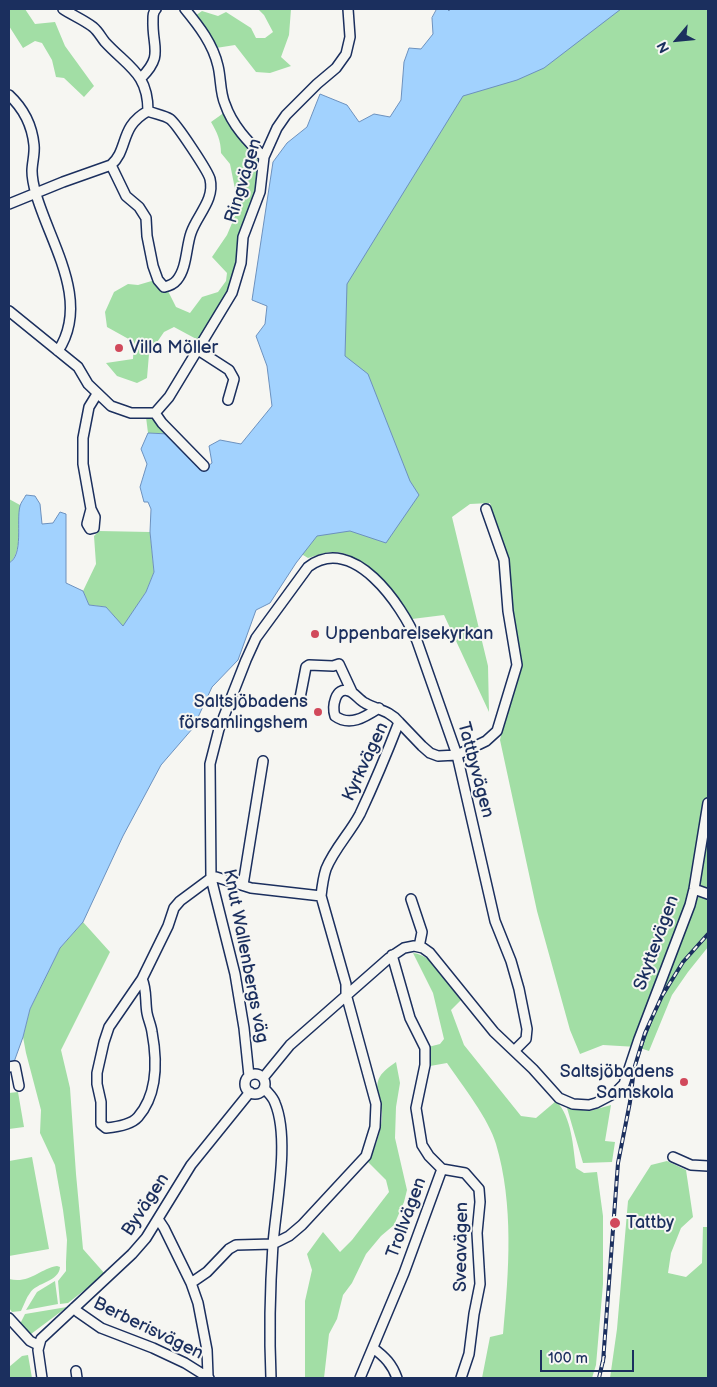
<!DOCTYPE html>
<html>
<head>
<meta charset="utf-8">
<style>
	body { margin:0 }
	#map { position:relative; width:717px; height:1387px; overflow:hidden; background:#f6f6f2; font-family:"Balsamiq Sans",sans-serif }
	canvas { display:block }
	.frame { position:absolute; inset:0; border:10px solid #1b2f5e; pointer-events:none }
	.north { position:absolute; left:652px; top:15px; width:50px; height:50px; -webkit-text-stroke:4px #f6f6f2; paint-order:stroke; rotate:242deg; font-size:14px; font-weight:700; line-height:20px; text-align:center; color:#1b2f5e }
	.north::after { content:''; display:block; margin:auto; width:18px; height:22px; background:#1b2f5e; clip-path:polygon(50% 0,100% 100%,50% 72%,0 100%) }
	.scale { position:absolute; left:540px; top:1350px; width:94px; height:22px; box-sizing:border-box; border:2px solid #1b2f5e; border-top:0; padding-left:6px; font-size:15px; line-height:18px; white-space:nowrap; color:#1b2f5e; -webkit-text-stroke:4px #f6f6f2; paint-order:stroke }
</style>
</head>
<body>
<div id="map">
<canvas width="717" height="1387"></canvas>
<div class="frame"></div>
<div class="north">N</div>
<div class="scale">100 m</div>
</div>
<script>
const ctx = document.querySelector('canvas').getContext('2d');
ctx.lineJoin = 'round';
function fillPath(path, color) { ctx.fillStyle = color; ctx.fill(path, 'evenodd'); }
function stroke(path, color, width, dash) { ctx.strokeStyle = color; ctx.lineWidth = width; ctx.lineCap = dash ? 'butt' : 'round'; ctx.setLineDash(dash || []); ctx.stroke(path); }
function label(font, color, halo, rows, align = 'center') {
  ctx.font = font + ' "Balsamiq Sans",sans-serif'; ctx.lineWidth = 4; ctx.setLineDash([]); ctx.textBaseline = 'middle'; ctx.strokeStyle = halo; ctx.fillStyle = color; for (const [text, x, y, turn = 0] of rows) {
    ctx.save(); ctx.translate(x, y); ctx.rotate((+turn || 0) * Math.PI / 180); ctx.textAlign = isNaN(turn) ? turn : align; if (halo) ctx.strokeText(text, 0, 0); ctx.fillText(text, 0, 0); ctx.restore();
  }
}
fillPath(new Path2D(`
	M9,9h16l10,15 20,-2 10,24 29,40 -10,11 -20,-19 -8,-1 -4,-17 -10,-17 -7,-2 -12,7 -14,-22z
	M258,9h33l-2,26 -8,22 10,9 -21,7 -14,-1 -21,-27 -19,3 -21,-32 7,-5 16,5 8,-4 25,16 5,10h9l8,-6 -9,-17z
	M522,9h186v938l-20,25 -16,23 -23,56 -12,-4 -34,-2 -23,9 -10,-24 -33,-119 -37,-171 8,-35 14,-42 -23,-131 -9,-29 -20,1 -18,13 36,149 1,46 -45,-97 -32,4c-9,-20 -48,-61 -70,-66 -12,-3 -23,2 -34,5l-5,-3 -3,-223z
	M225,112l32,44 2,16 -3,23 -26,97 -30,49 -26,-14 -10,5 -15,22 -2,24 -10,5 -20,-7 -11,-13 27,-4 1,-17 -27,-15 -2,-15 9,-20 14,-8 10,1 17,-5 6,11h7l8,16 14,6 12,-16 16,-5 8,-11 1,-8 -15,-16 15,-22 8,-19v-27l-5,-25 -9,-11c0,-12 -4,-21 -10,-31z
	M146,417l9,1 14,16 -21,-1z
	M9,499l11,6c-1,14 2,51 -11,58z
	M99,531l51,1 4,40 -8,20 -23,35 -17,-20 -17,-2 -6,-14 13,-27 -2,-28z
	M83,922l27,30 -49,98 9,38 6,86 7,75 22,25 -37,29 -8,1 -2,-23 8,-10v-9l1,-22 -4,-30 -8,-45 -15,-32 1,-23 -15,-57 -3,-16 7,-28 30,-61z
	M413,953c23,3 34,31 48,47l-10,10 13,35 57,71 15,2 20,-17c16,16 17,46 20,67l8,5 13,-1 6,44v68l-7,81 -4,13h-110l8,-41 13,-3c6,-63 11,-129 -7,-190 -7,-25 -34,-59 -49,-81l-17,3 -2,-19 12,-3 4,-5 -11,-46z
	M396,1062l4,21 -4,24 -1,31 12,52 -3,12 -10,23 -13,11 -15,18 -14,29 -9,12 -6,24 -8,15 -5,44h-19v-77l7,-31 -5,-16 16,-22 17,20 12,-12 37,-48 -3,-12 -18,-18c7,-12 15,-36 14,-50 -1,-5 -3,-10 -4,-15 -3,-20 3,-24 18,-35z
	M18,1092l6,35 -15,2v-36z
	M611,1105l-6,36 10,1 -3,20 -29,1 -16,-55 23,3z
	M32,1157l17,92 -40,7v-95z
	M667,1161l19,9 7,47 -12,11 -10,25 -3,20 18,4 16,-14 1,-36h5v151h-98l7,-49 11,-128 23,-36z
	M57,1266l3,1c-1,15 -23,15 -30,26 -4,5 -6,12 -9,18l-9,1 -3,-4v-29c21,5 30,-10 48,-13z
	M55,1281l3,23 -32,6 11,-18z
	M67,1307l-36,27h-3l-7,-8v-4l4,-8z
	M28,1355l4,23h-23v-11l13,-11z`), '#a2dea5');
const water = new Path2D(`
	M437,9h10l2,2 1,-2h171l-77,59 -27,12 -54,16 -116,188 -2,72 23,18 42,107 9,14 -33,48 -36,-12 -33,5 -21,27 -26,40 -14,7 -18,50 -26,27 -19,41 -32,37 -38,71 -40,86 -23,26 -30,61 -7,28 -9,25h-5v-499c15,-8 7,-42 11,-57 1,-4 4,-7 6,-11l9,1 5,8 2,20 11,-1 7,-11 6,2v69l17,8 6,14 17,2 17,19 23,-34 8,-20 -4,-40 1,-23 -3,-7h-4l-4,-15 7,-23 -6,-15 7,-16 21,1 34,36 9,-7 -3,-17 11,-6 21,4 31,-38 -5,-40 -11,-30 9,-12 2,-18 -15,-6 21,-138 14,-19 20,-16 13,-33 27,11 12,17 15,-8 16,3 11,-17 3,-38 5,-14 12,1 12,-15 -1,-16z`);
fillPath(water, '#a2d2fe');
stroke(water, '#6c91be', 1);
const minor = new Path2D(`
	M185,9c14,17 28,35 33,57 3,12 2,27 7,38 7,21 23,38 39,53
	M141,78c23,-23 11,-30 12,-58 0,-5 0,-7 3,-11
	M9,95c14,13 23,30 25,50 1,9 -2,18 -2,26 0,7 2,16 4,23 14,49 55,107 22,157
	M111,165l15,31 13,11 7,11 1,18 6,30 5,14 6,7c5,-1 9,-2 13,-7 10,-12 9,-33 14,-47 6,-18 24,-33 19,-54 -2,-8 -34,-56 -40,-60 -6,-4 -15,-5 -22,-8
	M9,204l54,-22 48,-17c18,-16 8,-38 37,-54 0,-38 -20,-44 -43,-69 -4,-5 -7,-11 -12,-15 -9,-7 -21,-12 -30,-18
	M9,311l69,56 10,17 23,22 20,7h24l7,10 42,43
	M198,350l31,20 5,9 -6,21
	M155,413l14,-16 63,-104 9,-30 2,-26 17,-45 4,-35 13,-29 9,-13 31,-31 19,-16 10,-14 4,-17 -2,-28
	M91,509l4,8 -1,11 -4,1 -3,-5 4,-15 -8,-45v-26l6,-31 8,-13
	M300,698l6,-31 3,-2 24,1 6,-2 13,28
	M379,708c-14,9 -29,19 -44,8 -3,-9 0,-30 14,-25 6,2 10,9 16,12 12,7 24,7 34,19
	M243,885l20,-124
	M694,889l14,5
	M411,899l11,33 -3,15
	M142,979l-33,48 -5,15 -7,31v11l4,18v22l5,4c11,-1 25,-3 32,-11 20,-23 19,-58 14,-85 -1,-7 -4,-13 -5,-19 -2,-11 0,-24 -5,-34l26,-53 6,-18 6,-7 31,-23 5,-1 35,11 70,8
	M9,1067l6,-1 4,20
	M245 1084a10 10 0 1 1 20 0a10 10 0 1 1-20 0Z
	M249,1076l-5,-48 -9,-54 -24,-96 -1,-114 9,-35 27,-69 10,-22 52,-71c45,-34 94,38 109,74l40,114 38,166 16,40 8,28 8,40 -1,10 -12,12
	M263,1078l27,-33 99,-87 15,-10 10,-2 9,2 7,5 64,79 39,37 26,29 14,6 16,1 7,-2 19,-10 9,-9 15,-45 51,-134 4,-16 14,-86
	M264,1088c4,5 9,9 11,15 15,36 1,102 -2,141 -3,44 -4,90 -2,134
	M673,1157l18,8 17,1
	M442,1169l23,4 14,16 1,13 -3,31 3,51 -6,30 -5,40 -8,24
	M158,1219l6,9 27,55 7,20 9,47 1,26
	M191,1283l16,-11 22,-23 7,-4 37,-1 16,-8 13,-11 64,-69 9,-29 1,-23 -30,-110v-10l-25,-88c1,-9 2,-18 5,-27 8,-20 24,-36 34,-55 14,-30 27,-61 39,-92l23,24 8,7 8,3 19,-1 29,-14 11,-10 20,-66 -9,-54 -4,-51 -18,-51
	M74,1308l4,4 23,16 52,20 32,15 24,15
	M9,1318l21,23 8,4
	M373,1348c12,9 19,16 24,30
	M76,1371l1,7
	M42,1378l-4,-28 3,-11 91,-85 14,-16 45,-73 59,-73
	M360,1378l44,-105 38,-104 -13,-13 -7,-11 -6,-37 9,-43v-17l-15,-30 -18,-63`);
stroke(minor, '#1b2f5e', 12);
stroke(minor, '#f6f6f2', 9);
const rail = new Path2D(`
	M603,1362l15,-199 12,-61 4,-33 11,-36 17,-37 21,-34 25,-28
	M599,1378l5,-22`);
stroke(rail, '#1b2f5e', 4);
stroke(rail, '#f6f6f2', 2, [5.5]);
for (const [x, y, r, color] of [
	[119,348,5,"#d1495b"],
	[315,634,5,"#d1495b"],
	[318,712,5,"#d1495b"],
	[684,1082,5,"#d1495b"],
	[615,1223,6,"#d1495b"]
]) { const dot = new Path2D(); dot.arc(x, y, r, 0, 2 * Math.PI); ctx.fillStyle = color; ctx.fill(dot); stroke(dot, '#f6f6f2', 2); }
label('18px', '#1b2f5e', '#f6f6f2', [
	["Ringvägen",244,181,-73],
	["Kyrkvägen",366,762,-65],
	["Tattbyvägen",475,770,75],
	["Skyttevägen",657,943,-70],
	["Knut Wallenbergs väg",245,956,79],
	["Byvägen",146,1205,-57],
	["Trollvägen",407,1218,-70],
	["Sveavägen",462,1247,-89],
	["Berberisvägen",148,1329,26]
]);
label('18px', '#1b2f5e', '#f6f6f2', [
	["Villa Möller",129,348],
	["Uppenbarelsekyrkan",325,634],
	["Saltsjöbadens",308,702,"right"],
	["församlingshem",308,723,"right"],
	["Saltsjöbadens",674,1072,"right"],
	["Samskola",674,1093,"right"],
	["Tattby",626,1223]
], 'left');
</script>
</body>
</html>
